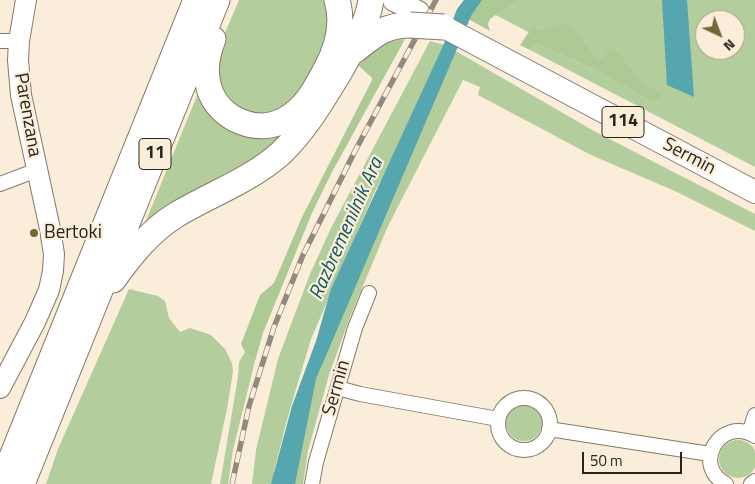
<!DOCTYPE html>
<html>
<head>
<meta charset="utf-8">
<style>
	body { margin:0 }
	#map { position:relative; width:755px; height:484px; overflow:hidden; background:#faeeda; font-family:"Titillium Web",sans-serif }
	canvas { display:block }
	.north { position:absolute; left:695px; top:10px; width:50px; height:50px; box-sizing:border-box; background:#faeeda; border:1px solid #a69e8e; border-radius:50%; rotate:137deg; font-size:14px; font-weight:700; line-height:20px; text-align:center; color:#29251d }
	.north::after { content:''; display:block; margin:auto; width:18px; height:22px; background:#726835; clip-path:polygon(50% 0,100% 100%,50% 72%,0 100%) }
	.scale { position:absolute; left:582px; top:452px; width:100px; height:22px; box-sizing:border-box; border:2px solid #29251d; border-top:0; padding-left:6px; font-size:15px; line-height:18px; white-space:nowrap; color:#29251d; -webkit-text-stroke:4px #faeeda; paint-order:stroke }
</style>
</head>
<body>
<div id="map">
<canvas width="755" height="484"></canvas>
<div class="north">N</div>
<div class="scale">50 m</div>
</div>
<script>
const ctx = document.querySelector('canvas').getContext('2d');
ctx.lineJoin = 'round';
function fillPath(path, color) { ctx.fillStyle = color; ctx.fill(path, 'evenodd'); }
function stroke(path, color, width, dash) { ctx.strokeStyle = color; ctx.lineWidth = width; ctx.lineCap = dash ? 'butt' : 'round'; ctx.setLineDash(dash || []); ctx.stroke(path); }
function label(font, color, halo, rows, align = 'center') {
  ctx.font = font + ' "Titillium Web",sans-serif'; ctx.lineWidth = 4.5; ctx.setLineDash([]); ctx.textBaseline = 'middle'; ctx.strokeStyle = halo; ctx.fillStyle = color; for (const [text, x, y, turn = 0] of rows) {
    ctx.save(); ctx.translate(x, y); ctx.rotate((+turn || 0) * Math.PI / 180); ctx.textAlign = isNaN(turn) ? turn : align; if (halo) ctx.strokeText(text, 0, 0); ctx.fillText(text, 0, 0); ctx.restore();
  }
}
fillPath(new Path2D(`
	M239,0h88l7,20 -21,59 -18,25 -22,11 -16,1 -21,-8 -14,-13 -5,-16 -1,-25z
	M467,0h288v167l-225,-117 3,-4 4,-2 59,26 57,33 4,-4zM705,20h30v30h-30z
	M430,41l15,4 -36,83 -34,63 -64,148 -23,77 -14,56v12h-22l4,-34 22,-91 32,-85 21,-46z
	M454,50l140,81 161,83v17l-78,-39 -86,-37 -113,-60 2,-8 -17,-7 -75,146 -38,91 -21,58 -21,76 -5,33h-15l16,-76 94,-230 21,-41z
	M201,86l29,41 68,-5 -33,35 -122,71z
	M129,289l29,7 7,5 4,17 11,14 10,-4 21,7 14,14 7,14 1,8 -6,38 -16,75h-165l12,-35z
	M245,352l10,9 -22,89 -5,34h-8l18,-107 1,-15z
	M506 423a18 18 0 1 1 36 0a18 18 0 1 1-36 0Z
	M719 459a19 19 0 1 1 38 0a19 19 0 1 1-38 0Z`), '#b3cd9c');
fillPath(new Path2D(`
	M483,0h34l-27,19 -2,5 2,7 -22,-12z
	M561,24c15,2 25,22 34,34l3,2 5,-2 4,-8 5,-1 8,6 20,26 22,14 -9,8 -57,-33 -59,-26 -4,2 -3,4 -10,-5 11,-16 4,-1c9,6 17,0 26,-4z
	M405,39l-74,135 -19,39 -49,120 -8,28 -10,-9 -4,-8 19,-49 14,-12 28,-66 70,-137v-2l-15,-14c17,-14 25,-22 48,-25z`), '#aeca94');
fillPath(new Path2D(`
	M464,0h18l-11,16 -155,363 -21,105h-24l21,-78 24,-65 15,-52 112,-243 14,-37z
	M662,0h25l7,97 -27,-12z`), '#56a6af');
const street = new Path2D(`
	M0,41h19
	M0,184l37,-14
	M338,388l22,6 138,25
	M498 424a26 26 0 1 1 52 0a26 26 0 1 1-52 0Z
	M549,429l161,25
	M749,433l6,-18
	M312,484l4,-22 39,-134 14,-35
	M726,484c-35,-18 -6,-69 29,-48
	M751,484l4,-3`);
const secondary = new Path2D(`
	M0,388l35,-66 14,-32 4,-19 1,-17 -4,-25 -29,-134 -3,-35 1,-19 7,-41`);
const primary = new Path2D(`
	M394,0l24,12
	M444,27l311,165`);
const highway = new Path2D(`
	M213,39c-6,15 -9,33 -4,49 9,31 49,48 77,31 20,-11 30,-31 40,-50 12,-22 18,-45 11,-69
	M354,51c19,-15 30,-26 56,-26
	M113,280c18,-25 37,-49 63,-65 35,-21 75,-35 105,-62 24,-23 41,-52 58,-80 13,-23 28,-47 32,-73
	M1,484l195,-484
	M22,484l195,-484`);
stroke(street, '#847967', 16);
stroke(secondary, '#847967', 22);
stroke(primary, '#847967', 24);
stroke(highway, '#847967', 27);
stroke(street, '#fff', 14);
stroke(secondary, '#fff', 20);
stroke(primary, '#fff', 22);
stroke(highway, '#fff', 25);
const rail = new Path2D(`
	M232,484l17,-78 25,-79 29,-72 52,-104 81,-151`);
stroke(rail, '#928a7c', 5.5);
stroke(rail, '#faeeda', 4, [11]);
const highwayBridge = new Path2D(`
	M410,25l34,2`);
stroke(highwayBridge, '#847967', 27, []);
stroke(highwayBridge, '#fff', 25);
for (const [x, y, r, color] of [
	[34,233,5,"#726835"]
]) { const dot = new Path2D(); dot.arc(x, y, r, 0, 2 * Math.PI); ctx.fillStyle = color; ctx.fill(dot); stroke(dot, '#faeeda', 2); }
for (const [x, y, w] of [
	[623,122,42],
	[155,154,32]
]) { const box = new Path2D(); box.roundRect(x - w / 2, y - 15.5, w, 31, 4); ctx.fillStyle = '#faeeda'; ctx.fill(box); stroke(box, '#29251d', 1); }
label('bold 18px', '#29251d', null, [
	["114",623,122],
	["11",155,154]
]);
label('19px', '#29251d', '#faeeda', [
	["Parenzana",27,115,80],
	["Sermin",689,157,28],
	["Sermin",337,388,-74]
]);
label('19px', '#29251d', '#faeeda', [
	["Bertoki",44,233]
], 'left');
label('italic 20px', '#10575d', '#faeeda', [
	["Razbremenilnik Ara",347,229,-66]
]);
</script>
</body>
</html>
